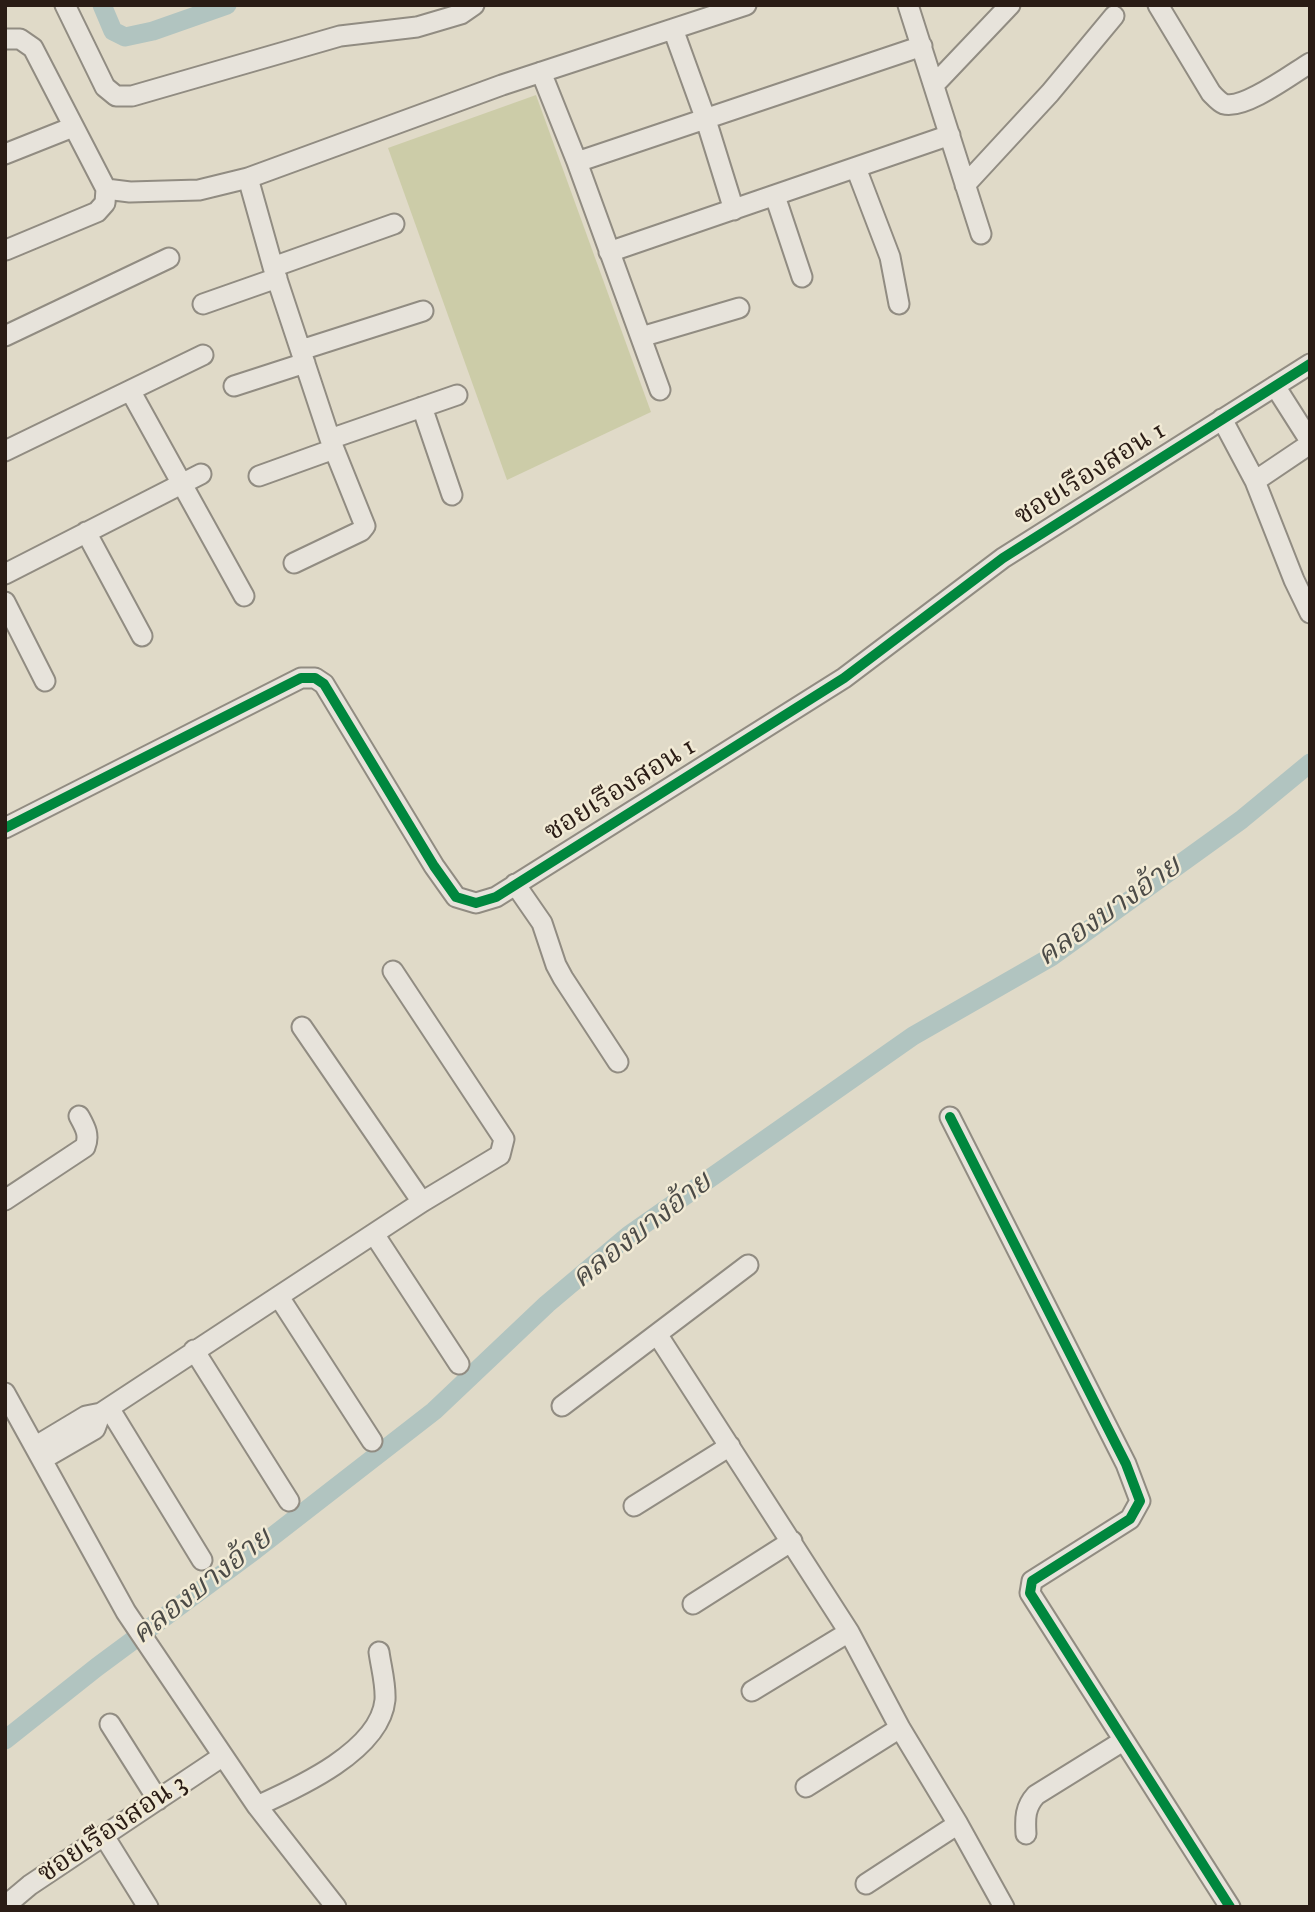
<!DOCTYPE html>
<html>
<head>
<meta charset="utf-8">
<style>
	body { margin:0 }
	#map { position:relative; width:1315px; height:1912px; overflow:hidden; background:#e0dac8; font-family:"IM FELL DW Pica",serif }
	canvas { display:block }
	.frame { position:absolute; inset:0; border:7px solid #2a1c15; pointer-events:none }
</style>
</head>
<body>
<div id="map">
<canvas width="1315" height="1912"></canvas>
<div class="frame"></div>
</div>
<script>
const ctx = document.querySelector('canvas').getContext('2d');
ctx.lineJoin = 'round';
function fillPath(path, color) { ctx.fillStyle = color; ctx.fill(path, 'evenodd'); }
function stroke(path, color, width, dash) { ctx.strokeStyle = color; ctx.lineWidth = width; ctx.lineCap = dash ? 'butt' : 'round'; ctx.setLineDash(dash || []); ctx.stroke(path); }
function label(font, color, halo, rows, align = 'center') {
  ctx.font = font + ' "IM FELL DW Pica","Noto Serif Thai",serif'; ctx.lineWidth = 5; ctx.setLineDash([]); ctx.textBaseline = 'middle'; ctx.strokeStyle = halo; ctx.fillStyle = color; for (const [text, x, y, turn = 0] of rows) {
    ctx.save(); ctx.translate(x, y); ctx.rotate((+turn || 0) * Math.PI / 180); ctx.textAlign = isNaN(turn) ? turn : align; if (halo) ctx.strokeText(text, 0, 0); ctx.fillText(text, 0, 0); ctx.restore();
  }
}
fillPath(new Path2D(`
	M536,95l115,317 -144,68 -119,-332z`), '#cccca8');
stroke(new Path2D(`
	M102,5l11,26 12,6 28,-6 74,-26
	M5,1740l92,-73 158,-117 179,-139 113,-107 82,-69 284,-199 138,-79 190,-137 69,-57`), '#b1c4c0', 19);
const minor = new Path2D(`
	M65,5l40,82 11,9h16l208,-60 77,-9 44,-13 13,-9
	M908,5l73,229
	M1158,5l53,88c4,4 8,9 13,11 20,6 68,-30 86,-41
	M673,29l33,91 28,90
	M5,39h15l13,9 73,141 -1,14 -8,9 -91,38
	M541,72l36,90 83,228
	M934,85l76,-80
	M5,154l68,-27
	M577,162l345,-116
	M856,168l34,89 9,47
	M248,178l25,89 57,172 35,87 -4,5 -67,32
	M965,185l85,-92 64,-77
	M106,189l24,3 69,-2 49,-12 254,-93 244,-80
	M775,196l27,81
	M609,252l341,-117
	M273,267l121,-43
	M203,304l74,-26
	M5,336l164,-78
	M641,337l98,-29
	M301,350l122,-39
	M234,386l71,-23
	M1275,386l35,55
	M131,392l113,204
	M422,407l30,88
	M1222,419l33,62 39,99 16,33
	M330,439l127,-44
	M5,451l198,-96
	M259,476l75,-27
	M1255,481l55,-37
	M86,532l56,104
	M5,574l196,-100
	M5,602l40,79
	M5,828l296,-150h14l9,6 110,182 22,31 20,6 20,-6 348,-219 159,-120 307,-194
	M515,884l27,39 14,42 7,13 55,84
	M302,1027l120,175
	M950,1117l176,347 14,37 -10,18 -98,62 -2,12 200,314
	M5,1200l80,-53c5,-12 0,-20 -6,-31
	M374,1234l85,130
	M279,1297l93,144
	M657,1334l91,-69
	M194,1350l95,151
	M5,1393l121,219 131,194 79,101
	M562,1406l95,-72 192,298 51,96 58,96 46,83
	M109,1408l93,152
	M36,1446l50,-30 15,-3 321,-211 78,-47 4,-16 -111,-168
	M43,1459l52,-30 6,-16
	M634,1506l96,-60
	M693,1604l99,-63
	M752,1691l97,-59
	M110,1724l48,76
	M806,1787l94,-59
	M257,1806c40,-18 123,-55 128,-106 1,-16 -4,-33 -6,-48
	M1026,1834c-1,-16 -1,-27 10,-39l87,-54
	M104,1836l44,71
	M866,1884l92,-60
	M5,1906l25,-21 193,-129`);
stroke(minor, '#918c82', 23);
stroke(minor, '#e7e3db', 19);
stroke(new Path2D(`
	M5,828l296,-150h14l9,6 110,182 22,31 20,6 20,-6 348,-219 159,-120 307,-194
	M950,1117l176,347 14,37 -10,18 -98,62 -2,12 200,314`), '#00873e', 10);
label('28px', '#2a1c15', '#f1ead5', [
	["ซอยเรืองสอน 1",1091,475,-32],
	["ซอยเรืองสอน 1",621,791,-32],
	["ซอยเรืองสอน 3",113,1830,-34]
]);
label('italic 30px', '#4c4b47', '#f1ead5', [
	["คลองบางอ้าย",1110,913,-35],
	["คลองบางอ้าย",643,1232,-38],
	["คลองบางอ้าย",203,1588,-38]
]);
</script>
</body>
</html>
